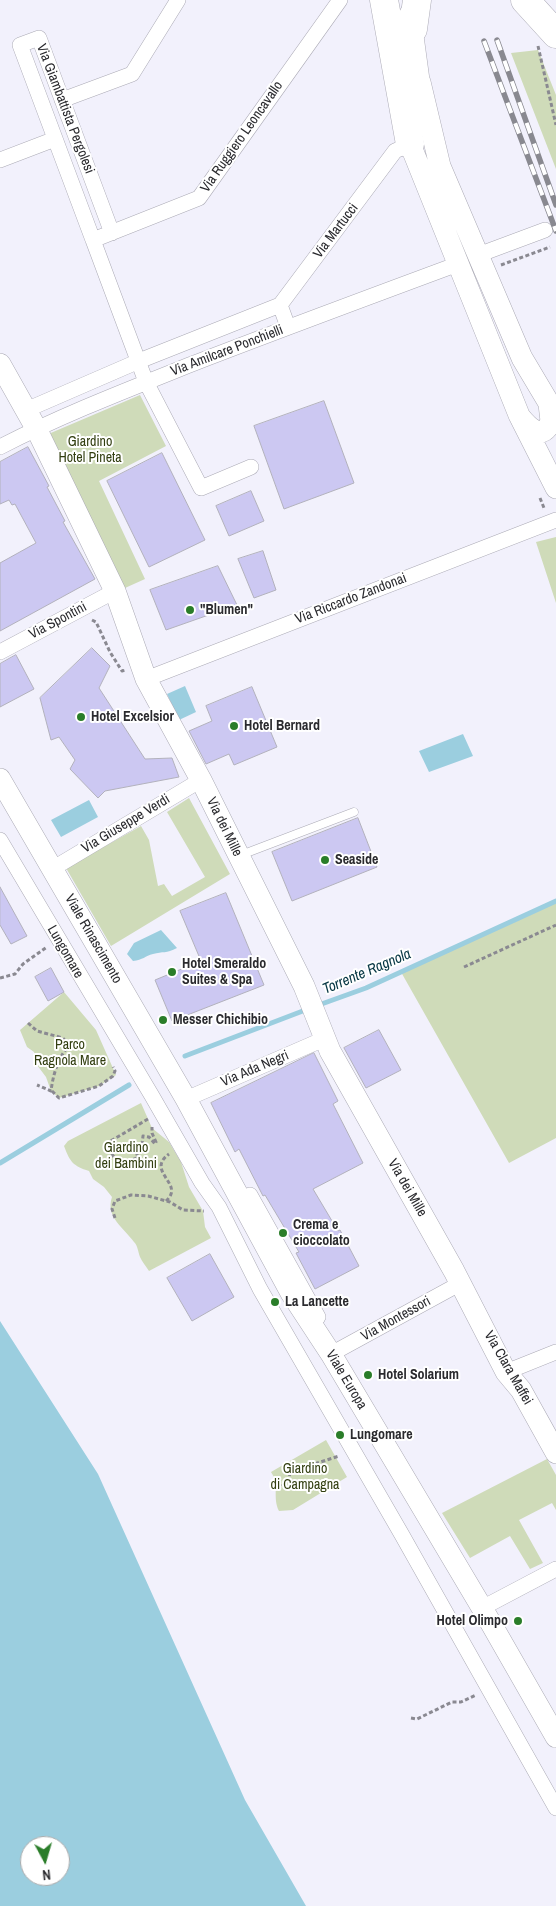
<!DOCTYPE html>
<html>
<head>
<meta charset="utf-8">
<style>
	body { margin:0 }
	#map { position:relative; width:556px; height:1906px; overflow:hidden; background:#f2f1fc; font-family:"Archivo Narrow",sans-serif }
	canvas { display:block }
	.north { position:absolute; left:20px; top:1836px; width:50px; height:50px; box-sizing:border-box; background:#fff; border:1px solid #aaaaab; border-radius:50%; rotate:174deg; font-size:14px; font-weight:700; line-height:20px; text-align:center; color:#2a2a2e }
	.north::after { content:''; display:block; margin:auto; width:18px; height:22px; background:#2a7d29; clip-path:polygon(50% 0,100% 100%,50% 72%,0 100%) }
</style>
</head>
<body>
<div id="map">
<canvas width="556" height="1906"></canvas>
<div class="north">N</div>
</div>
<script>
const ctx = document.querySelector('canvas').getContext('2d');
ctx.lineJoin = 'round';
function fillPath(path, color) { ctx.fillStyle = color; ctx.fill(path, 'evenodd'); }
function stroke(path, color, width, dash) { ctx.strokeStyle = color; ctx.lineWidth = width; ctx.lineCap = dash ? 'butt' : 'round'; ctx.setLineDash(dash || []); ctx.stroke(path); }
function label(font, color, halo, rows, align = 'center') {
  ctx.font = font + ' "Archivo Narrow",sans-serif'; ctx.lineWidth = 4; ctx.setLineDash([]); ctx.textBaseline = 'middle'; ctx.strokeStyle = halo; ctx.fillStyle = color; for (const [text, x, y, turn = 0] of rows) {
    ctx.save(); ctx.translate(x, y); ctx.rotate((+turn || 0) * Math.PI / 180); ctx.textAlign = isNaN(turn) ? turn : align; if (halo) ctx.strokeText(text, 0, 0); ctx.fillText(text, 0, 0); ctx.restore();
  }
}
fillPath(new Path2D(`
	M538,50l18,45v74l-45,-116z
	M140,395l26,51 -67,35 46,98 -20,9 -53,-99 -26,-54z
	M556,537v66l-20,-61z
	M189,798l41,76 -119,72 -45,-78 75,-42 8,14 9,46 6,-2 8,12 33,-19 -38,-65z
	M556,901v237l-47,25 -108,-191z
	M64,992l32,38 20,45 -17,11 -40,12 -8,-7 -5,-14 -9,-12 -3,-13 -7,-5 -7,-17z
	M141,1103l11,25 17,14 12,20 8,25 14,24 2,16 6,11 -62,33c-3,-5 -7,-9 -9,-14 -2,-5 -2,-11 -6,-15 -9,-13 -29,-25 -22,-45l-8,-10 -11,-8 -4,-8c-16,-5 -19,-9 -25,-25l4,-5z
	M326,1440l21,37 -54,33 -14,1c-7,-14 1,-26 -8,-39z
	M547,1459l9,16v35l-4,-7 -33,17 24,43 -13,6 -20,-33 -40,22 -28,-45z`), '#cfdbb9');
fillPath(new Path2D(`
	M185,686l11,26 -17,8 -12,-26z
	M463,734l10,22 -44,16 -10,-21z
	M89,800l9,17 -37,20 -10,-17z
	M161,930l16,18c-11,6 -14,3 -24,6 -8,2 -10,6 -20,7l-6,-7 7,-11z
	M0,1321l98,153 147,326 61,106h-306zM30,1846h30v30h-30z`), '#9bcedf');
stroke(new Path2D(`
	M316,1006l50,-18 190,-87
	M185,1056l123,-47
	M0,1163l129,-78`), '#9bcedf', 5);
const building = new Path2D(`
	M324,401l30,82 -70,26 -30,-83z
	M28,447l21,39 -2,1 18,34 -2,1 32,57 -95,52v-68l36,-20 -21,-39 -3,1 -3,-5 -9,4v-42z
	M162,453l43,87 -56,27 -42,-86z
	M251,491l13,30 -35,15 -13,-30z
	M263,551l13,39 -22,8 -16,-39z
	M218,566l19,39 -71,25 -16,-40z
	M92,648l18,18 -11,22 46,71 27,-1 7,19 -74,14 -7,7 -28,-29 5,-9 -16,-23 -8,3 -11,-42z
	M16,655l18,34 -34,18v-43z
	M252,687l25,60 -43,18 -5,-11 -23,10 -17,-33 23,-10 -6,-15z
	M358,818l19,49 -85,34 -20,-49z
	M0,887l27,49 -16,8 -11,-19z
	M226,893l38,92 -92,36 -17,-41 46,-19 -21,-50z
	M51,968l13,24 -16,9 -13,-24z
	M379,1030l22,40 -35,18 -22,-40z
	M314,1053l24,48 -5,3 30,59 -50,26 25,42 2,-1 19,36 -44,23 -19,-36 3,-1 -34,-57 -2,1 -24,-47 -4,3 -24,-49z
	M210,1254l24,43 -42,24 -25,-43z`);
fillPath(building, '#ccc8f2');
stroke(building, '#b2b1bc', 1);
const lane = new Path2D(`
	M241,855l113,-43`);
const street = new Path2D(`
	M62,100l70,-26 46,-74
	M0,160l55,-21
	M93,240l-73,-195 19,-7 73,195
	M478,255l67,-25
	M288,327l-8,-22 115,-154 15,-7
	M26,410l113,-49 141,-56
	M0,447c62,-32 127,-57 192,-83 88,-34 177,-67 266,-100
	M251,467l-50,21 -55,-106 -53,-142 106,-42 141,-198
	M0,652l115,-61
	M146,679l410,-159
	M0,840l152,256 50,87 17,24 41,82 142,246 154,273
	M52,869l149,-89
	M186,1099l138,-60
	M250,1195l68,122
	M331,1354l130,-71
	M506,1372l50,-20
	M482,1608l74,-39`);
const secondary = new Path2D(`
	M410,14l11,81
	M420,82l20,84 82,192 34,57
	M410,144l109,271 37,73
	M0,364l36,64 79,163 31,88 55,101 103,206 26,65 124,220 52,101 15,18 35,63
	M520,417c9,11 23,25 31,4l-2,-17
	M0,779l186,320 105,194 40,61 154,259 71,124`);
const highway = new Path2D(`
	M384,0l26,144
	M525,0l31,34
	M413,29l4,-29`);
stroke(lane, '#abaab5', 9);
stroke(street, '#abaab5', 16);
stroke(secondary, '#abaab5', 22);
stroke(highway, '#abaab5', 29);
stroke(new Path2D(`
	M538,46l18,79
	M501,265l49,-18
	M540,498l4,10 -2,1
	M92,620l4,2 14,30 12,19 4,-1
	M464,967l92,-42
	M0,978l15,-4 8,-10 24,-17
	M28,1023l9,8 26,7 6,8c-11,11 -16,29 -18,45l-14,-6
	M52,1091l7,7 40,-12 14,-10 2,-5 -2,-4
	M148,1119l-39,23 -1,7 9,12 7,2 13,-5v-9l5,-4 1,-9 6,1 6,7 1,-2 -4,-9v-6
	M166,1201c2,-2 4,-4 5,-7 5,-13 -23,-25 -2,-40
	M115,1218l-3,-9 3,-8 16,-6 17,1 22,6 13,8 21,1
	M276,1489c9,-4 14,-8 14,-19 6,-4 11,-6 18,-4l31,-10
	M411,1718l6,1 35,-17h9l15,-7`), '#8a8991', 3, [4, 2.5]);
stroke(lane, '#fff', 8);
stroke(street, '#fff', 15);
stroke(secondary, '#fff', 21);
stroke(highway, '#fff', 28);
const rail = new Path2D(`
	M497,40l59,165
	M484,41l72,190`);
stroke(rail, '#898990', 5.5);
stroke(rail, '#fff', 4, [11]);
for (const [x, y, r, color] of [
	[190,610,5,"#2a7d29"],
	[81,717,5,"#2a7d29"],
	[234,726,5,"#2a7d29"],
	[325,860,5,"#2a7d29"],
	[172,972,5,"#2a7d29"],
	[163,1020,5,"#2a7d29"],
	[283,1233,5,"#2a7d29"],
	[275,1302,5,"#2a7d29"],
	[368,1375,5,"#2a7d29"],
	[340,1435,5,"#2a7d29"],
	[518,1621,5,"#2a7d29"]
]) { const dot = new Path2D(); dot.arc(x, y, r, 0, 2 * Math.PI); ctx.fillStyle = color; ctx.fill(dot); stroke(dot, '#fff', 2); }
label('14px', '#2a2a2e', '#fff', [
	["Via Giambattista Pergolesi",65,109,69],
	["Via Ruggiero Leoncavallo",242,137,-55],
	["Via Martucci",336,231,-53],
	["Via Amilcare Ponchielli",227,351,-21],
	["Via Riccardo Zandonai",351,599,-21],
	["Via Spontini",58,621,-28],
	["Via Giuseppe Verdi",126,824,-31],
	["Via dei Mille",224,827,64],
	["Viale Rinascimento",93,939,60],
	["Lungomare",65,952,60],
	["Via Ada Negri",255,1069,-23],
	["Via dei Mille",407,1188,60],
	["Via Montessori",396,1319,-29],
	["Via Clara Maffei",508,1368,60],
	["Viale Europa",346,1380,59]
]);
label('14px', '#323e10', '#fff', [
	["Giardino",90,442],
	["Hotel Pineta",90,458],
	["Parco",70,1045],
	["Ragnola Mare",70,1061],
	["Giardino",126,1148],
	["dei Bambini",126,1164],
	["Giardino",305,1469],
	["di Campagna",305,1485]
]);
label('bold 14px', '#2a2a2e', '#fff', [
	["\"Blumen\"",200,610],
	["Hotel Excelsior",91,717],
	["Hotel Bernard",244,726],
	["Seaside",335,860],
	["Hotel Smeraldo",182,964],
	["Suites & Spa",182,980],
	["Messer Chichibio",173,1020],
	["Crema e",293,1225],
	["cioccolato",293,1241],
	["La Lancette",285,1302],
	["Hotel Solarium",378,1375],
	["Lungomare",350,1435],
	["Hotel Olimpo",508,1621,"right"]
], 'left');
label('italic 15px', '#063643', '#fff', [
	["Torrente Ragnola",367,972,-23]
]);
</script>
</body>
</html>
